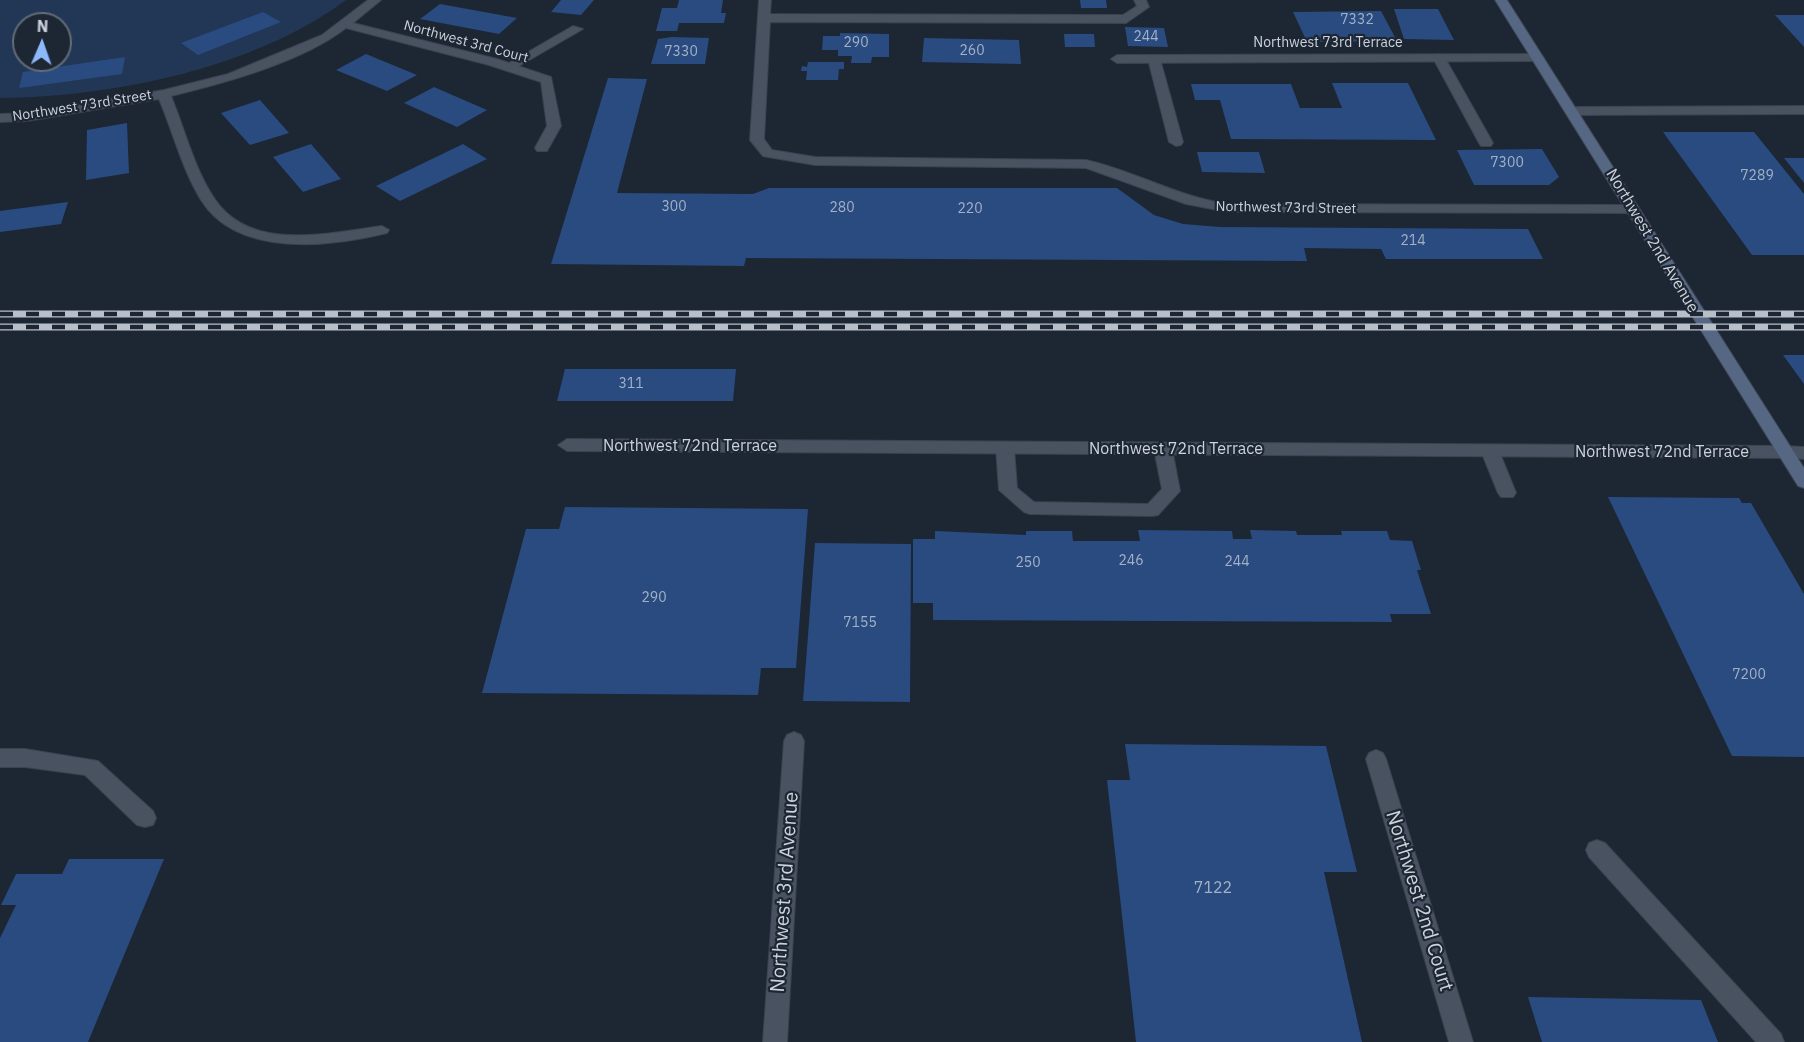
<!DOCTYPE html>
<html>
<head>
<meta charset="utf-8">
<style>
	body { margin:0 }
	#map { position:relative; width:1804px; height:1042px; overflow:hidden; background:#1d2633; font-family:"IBM Plex Sans",sans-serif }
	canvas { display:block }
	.north { position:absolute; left:12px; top:12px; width:60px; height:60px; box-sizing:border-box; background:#1d2633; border:2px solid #636b77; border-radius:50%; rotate:2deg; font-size:16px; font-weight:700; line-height:24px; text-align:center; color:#cdd3dc }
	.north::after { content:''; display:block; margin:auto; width:21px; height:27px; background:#8db9fc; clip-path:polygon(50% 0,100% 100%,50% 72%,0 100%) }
</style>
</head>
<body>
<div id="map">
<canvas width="1804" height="1042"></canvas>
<div class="north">N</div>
</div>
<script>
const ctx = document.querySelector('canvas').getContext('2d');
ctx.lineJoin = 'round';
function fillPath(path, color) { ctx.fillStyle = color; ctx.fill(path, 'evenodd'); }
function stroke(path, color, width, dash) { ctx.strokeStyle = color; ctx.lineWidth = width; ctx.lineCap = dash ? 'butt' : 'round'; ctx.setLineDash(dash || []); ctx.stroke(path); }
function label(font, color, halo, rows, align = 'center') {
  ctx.font = font + ' "IBM Plex Sans",sans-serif'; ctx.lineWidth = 4.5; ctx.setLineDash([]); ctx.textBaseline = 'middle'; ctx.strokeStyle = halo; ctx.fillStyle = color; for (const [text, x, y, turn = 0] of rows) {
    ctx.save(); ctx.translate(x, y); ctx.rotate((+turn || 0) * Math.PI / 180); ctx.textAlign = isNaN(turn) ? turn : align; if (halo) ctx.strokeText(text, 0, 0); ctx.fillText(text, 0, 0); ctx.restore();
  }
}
fillPath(new Path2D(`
	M0,0h346c-91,68 -233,97 -346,98zM24,24h36v36h-36z`), '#223756');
fillPath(new Path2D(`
	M561,0h33l-13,15 -30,-3z
	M679,0h44l-2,13h5l-2,10h-45l-2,8h-21l6,-23h15z
	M1080,0h26l1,8h-26z
	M440,4l77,14 -18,16 -79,-15z
	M1394,9h44l16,31 -50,-1z
	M1381,11l16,30 -90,1 -14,-30z
	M263,12l18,10 -83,33 -17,-12z
	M1775,15h29v32z
	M1125,27l39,1 4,19 -40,-1z
	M840,33l49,1v23h-17l-1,6h-20l1,-7h-14v-6h-16l1,-14h17z
	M1064,34h30l1,13h-30z
	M672,37l37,1 -4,26h-54l7,-25z
	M924,38l95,2 2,24 -99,-2z
	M366,54l51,21 -30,16 -51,-21z
	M125,57l-3,17 -103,14 4,-16z
	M808,62h36v7h-5l-1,11h-32l1,-9h-6l1,-5 5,1z
	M608,78l39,1 -30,114 136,1 16,-6h348l37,27 29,9 37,3 308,2 15,30h-157l-5,-10 -77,-1 3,13 -561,-3 -2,8 -193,-2z
	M1332,83h76l28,57 -205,-1 -11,-39h-25l-4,-16h100l9,24h42z
	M434,87l53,23 -30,17 -53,-24z
	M260,100l29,33 -39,12 -29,-32z
	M127,123l2,50 -43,7 1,-50z
	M1663,132h91l50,62v61h-52z
	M311,144l30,35 -38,13 -30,-35z
	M463,144l24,15 -87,42 -24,-15z
	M1542,149l17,28 -10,8h-75l-17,-35z
	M1197,152h62l6,21 -63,-1z
	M1784,158h20v25z
	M68,202l-7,22 -61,8v-21z
	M1783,355h21v29z
	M565,369h171l-3,32h-176z
	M1608,497l131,1 3,5h9l53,91v163l-72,-1z
	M565,507l243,2 -12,159h-35l-3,27 -276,-2 44,-164h33z
	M1138,530l94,1 1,8h19l-2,-9 46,1 1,4h45l-1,-4h46l3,9 22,1 9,29h-4l14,44h-41l2,8 -459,-2v-17h-20v-64h22v-8l91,4v-4h46l1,10h67z
	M815,543l96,1 -1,158 -107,-1z
	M1125,744l201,2 31,126h-33l38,170h-226l-29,-262h23z
	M69,859h95l-76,183h-88v-104l16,-33h-15l15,-31h46z
	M1528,997l173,3 17,42h-176z`), '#294b80');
const lane = new Path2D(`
	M573,26l10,3 -71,41 -4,1 -6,-4z
	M1439,54l6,4 48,85 -2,3h-10l-2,-3 -46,-85z
	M1154,55l6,4 23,83 -2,3 -5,1 -7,-4 -21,-83z
	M1005,442l9,6 3,40 17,14 114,2 14,-15 -8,-40 9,-6 9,6 8,42 -22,24 -6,1 -122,-2 -6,-2 -25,-22 -3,-42z
	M1490,445l9,6 17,42 -3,4h-12l-3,-4 -17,-42z
	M1784,446l20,1v12l-26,-3 -3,-4 3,-4z
	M0,749h25l73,12 55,50 3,7 -3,7 -8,2 -8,-2 -52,-50 -60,-8h-25z
	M1597,840l8,3 176,191 3,8h-28l-167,-185 -3,-7 3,-7z`);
const street = new Path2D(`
	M368,0h13l-28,23 144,36 54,18 10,49 -14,25h-10l-2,-3 12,-22 -6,-44 -52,-17 -143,-37c-44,34 -121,55 -175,68 14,34 23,72 43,102 36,55 114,35 168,28l7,4 -2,3c-57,14 -150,25 -186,-33 -19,-31 -28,-68 -42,-101l-132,22 -27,1v-8l27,-1 137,-23 64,-16 94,-39z
	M759,0h12l-1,14 353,1 14,-9 -3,-6h12l3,7 -23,16 -356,-1 -6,117 8,11 43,7 271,3c49,11 92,37 142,44l404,1 7,4 -7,4 -404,-1 -42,-8 -100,-36 -271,-3 -47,-8 -5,-1 -13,-16z
	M1538,54l6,4 -2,3 -425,2 -6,-4 6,-4z
	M1804,106v8l-231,1 -6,-4 6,-4z
	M567,439l1217,7 9,6 -9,6 -1217,-7 -9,-6z
	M794,732l7,3 3,6 -17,301h-24l21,-301 3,-6z
	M1376,750l7,3 3,6 87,283h-24l-83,-283 3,-6z`);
const secondary = new Path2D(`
	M1495,0h12l297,468v20l-6,-2z`);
stroke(lane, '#3a424d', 2);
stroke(street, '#3a424d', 2);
stroke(secondary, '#3a424d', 2);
fillPath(lane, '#485261');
fillPath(street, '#485261');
fillPath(secondary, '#566783');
const rail = new Path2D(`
	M0,314h1804
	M0,327h1804`);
stroke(rail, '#b8bfc8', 7);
stroke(rail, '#1d2633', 4.5, [13]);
label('14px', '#a4b1c5', null, [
	["7332",1357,20],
	["244",1146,37],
	["290",856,43],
	["260",972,51],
	["7330",681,52],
	["7300",1507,163],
	["7289",1757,176],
	["300",674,207],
	["280",842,208],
	["220",970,209],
	["214",1413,241],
	["311",631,384],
	["246",1131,561],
	["244",1237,562],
	["250",1028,563],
	["290",654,598],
	["7155",860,623],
	["7200",1749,675]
]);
label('14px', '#cdd3dc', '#1d2633', [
	["Northwest 3rd Court",466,42,15],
	["Northwest 73rd Terrace",1328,43],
	["Northwest 73rd Street",82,106,-9],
	["Northwest 73rd Street",1286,208,1]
]);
label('16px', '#cdd3dc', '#1d2633', [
	["Northwest 2nd Avenue",1652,241,59],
	["Northwest 72nd Terrace",690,446],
	["Northwest 72nd Terrace",1176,449],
	["Northwest 72nd Terrace",1662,452]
]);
label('16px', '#a4b1c5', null, [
	["7122",1213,888]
]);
label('20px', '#cdd3dc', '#1d2633', [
	["Northwest 3rd Avenue",785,892,-86],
	["Northwest 2nd Court",1419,901,73]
]);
</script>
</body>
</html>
